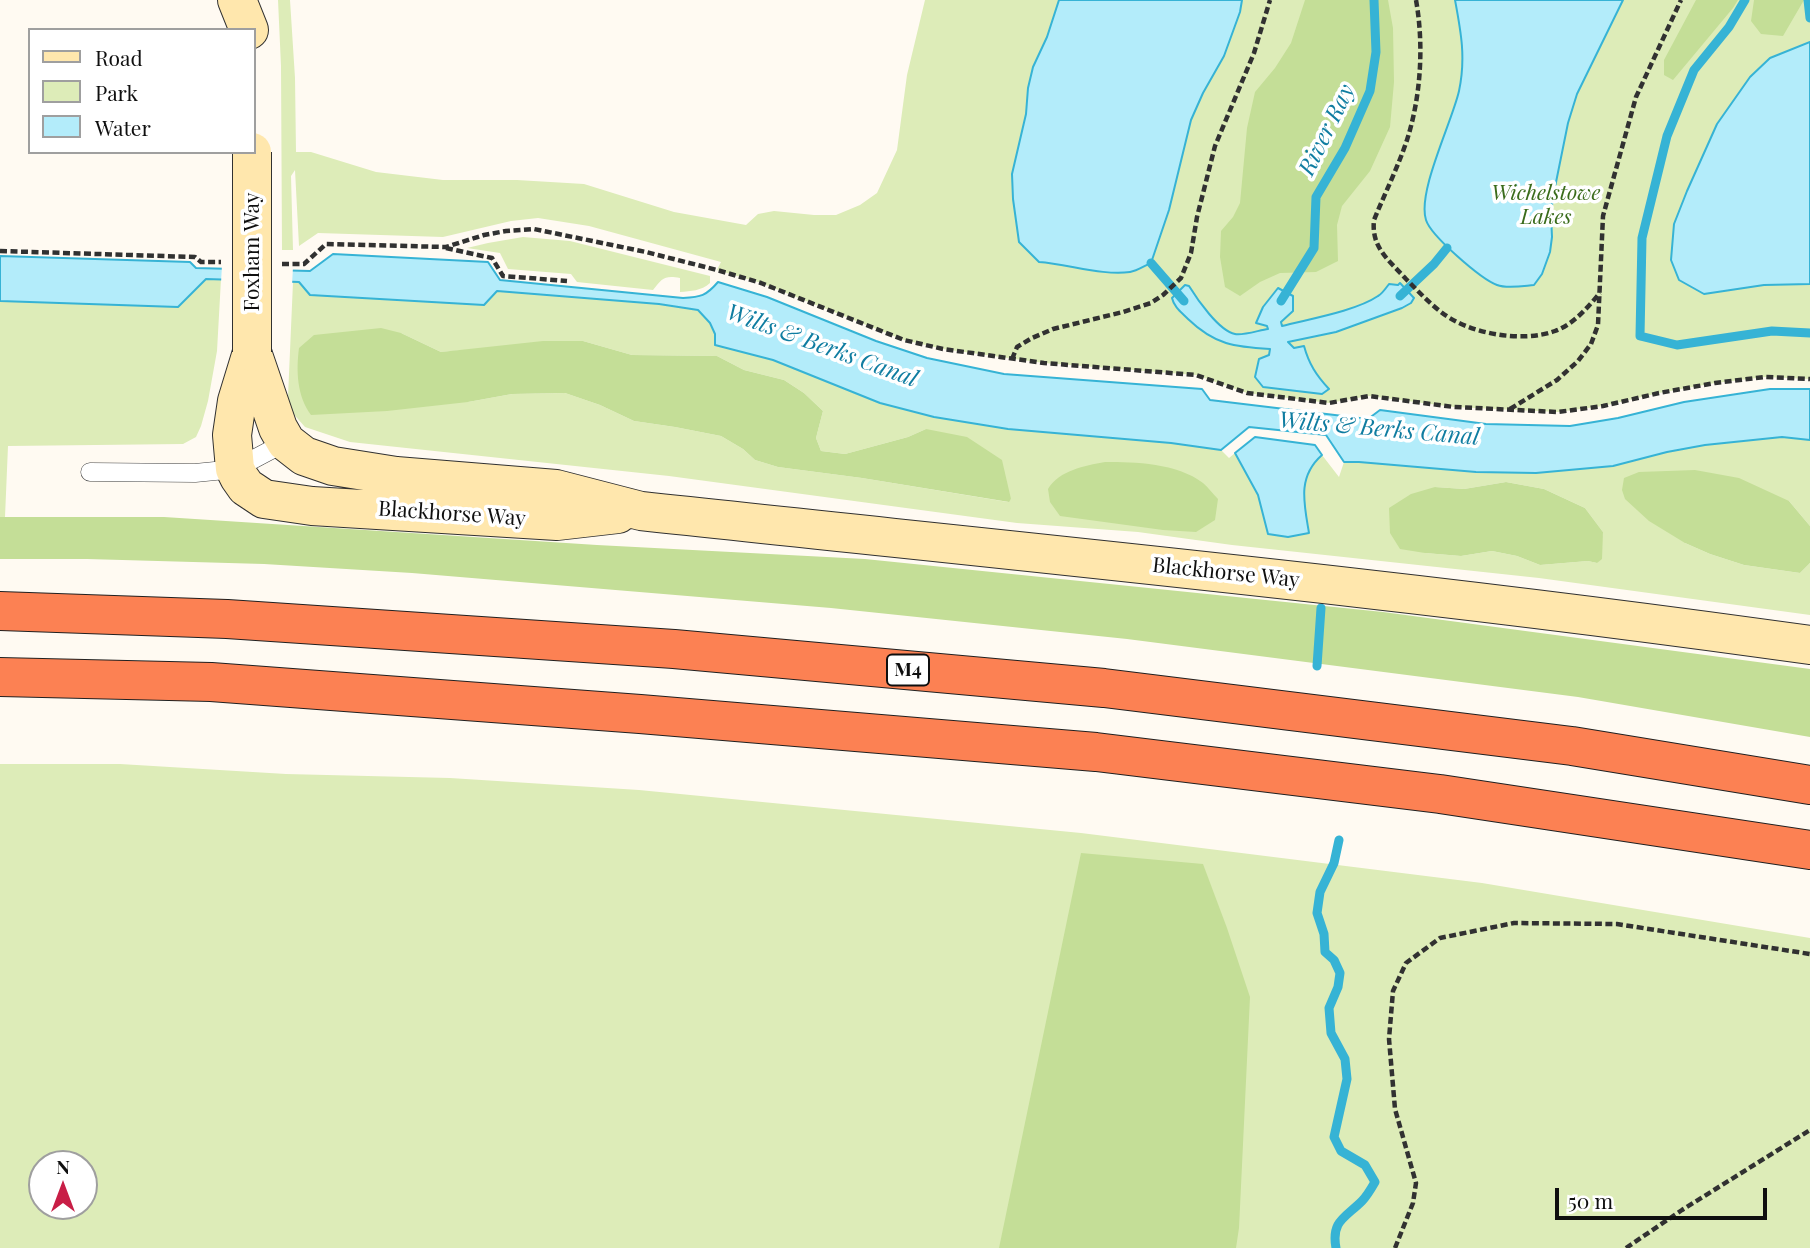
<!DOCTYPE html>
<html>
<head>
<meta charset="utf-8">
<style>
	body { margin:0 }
	#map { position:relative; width:1810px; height:1248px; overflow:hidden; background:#fffaf2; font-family:"Playfair Display",serif }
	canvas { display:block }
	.legend { position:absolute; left:28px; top:28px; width:228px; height:126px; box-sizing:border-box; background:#fff; border:2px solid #9f9f9f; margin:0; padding:9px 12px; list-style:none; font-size:21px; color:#0f0f0f }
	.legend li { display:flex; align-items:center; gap:14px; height:35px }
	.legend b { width:35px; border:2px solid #9f9f9f }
	.north { position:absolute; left:28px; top:1150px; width:70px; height:70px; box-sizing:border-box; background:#fff; border:2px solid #9f9f9f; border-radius:50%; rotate:0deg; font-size:19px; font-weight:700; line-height:28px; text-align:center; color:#0f0f0f }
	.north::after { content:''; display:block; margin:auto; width:24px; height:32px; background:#c81e46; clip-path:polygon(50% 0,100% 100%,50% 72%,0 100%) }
	.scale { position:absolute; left:1555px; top:1188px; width:212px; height:32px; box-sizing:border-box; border:4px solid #0f0f0f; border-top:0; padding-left:9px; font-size:21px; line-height:24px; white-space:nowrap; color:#0f0f0f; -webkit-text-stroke:5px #fff; paint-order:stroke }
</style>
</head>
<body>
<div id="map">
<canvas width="1810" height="1248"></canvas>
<ul class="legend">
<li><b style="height:9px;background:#ffe7ad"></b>Road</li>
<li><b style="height:19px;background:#ddecb8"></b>Park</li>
<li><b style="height:19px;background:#b3ecfa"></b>Water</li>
</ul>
<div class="north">N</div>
<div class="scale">50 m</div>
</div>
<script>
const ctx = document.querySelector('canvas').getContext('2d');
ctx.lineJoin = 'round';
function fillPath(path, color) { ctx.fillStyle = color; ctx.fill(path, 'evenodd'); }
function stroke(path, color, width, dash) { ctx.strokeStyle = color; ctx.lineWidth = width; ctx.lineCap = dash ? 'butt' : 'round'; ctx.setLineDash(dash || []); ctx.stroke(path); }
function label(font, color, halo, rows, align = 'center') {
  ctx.font = font + ' "Playfair Display",serif'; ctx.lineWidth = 7; ctx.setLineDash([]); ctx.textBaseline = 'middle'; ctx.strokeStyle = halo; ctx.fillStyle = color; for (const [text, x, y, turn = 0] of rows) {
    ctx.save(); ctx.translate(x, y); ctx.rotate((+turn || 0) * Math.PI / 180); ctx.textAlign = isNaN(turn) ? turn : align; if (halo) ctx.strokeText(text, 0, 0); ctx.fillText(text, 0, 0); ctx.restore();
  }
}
fillPath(new Path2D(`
	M278,0h12l5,78 1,74h15l65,20 67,8h74l67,4 90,28 72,13 12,-11 16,-3 40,4h22l24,-10 17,-12 20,-43 10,-75 18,-75h885v379l-45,-2 -50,6 -56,10 -56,13 -45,6 -104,-5 -85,-11 -40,7 -82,-10 -51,-18 -152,-12 -101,-14 -39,-9 -143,-57 -44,-13 4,-8 -132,-36 -51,-8 -27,3 -68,16 -125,-4 -19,13 -4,-76 -4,6 2,74h-11l-1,-184z
	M523,237l47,4 140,35v7c-9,8 -19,8 -30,9v-14c-15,-3 -18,0 -27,12l-76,-8 -6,-8 -63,-5 -8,-16 -33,-5 21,-5z
	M206,279h15l-4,72 -9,50 -7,25 -5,11 -13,7 -175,2 -3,71h-5v-216l177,6z
	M293,282h6l11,13 174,10 13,-14 162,13 38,6 13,13 5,11v11l58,15 107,43 54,14 74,12 163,14 50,7 8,8 6,-5 23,42 10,39 41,-1c-4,-30 -12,-56 13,-78l17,22 5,-15h15l117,10 60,1 169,-28 77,-8 28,3v86l-21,-25 -104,42 25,11 34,11 56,8 10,-10v52l-271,-37 -307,-33 -94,-13 -121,-9 -348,-47 -319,-34 -45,-15 -15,-17 -2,-13zM401,333l40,19 142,-11 49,14 85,1 27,14 40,10 20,13 19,18 -7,27 5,13 24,3 63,-17 18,-8 85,70 -3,3 -146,-24 -84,-11 -23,-7 -12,-11 -22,-13 -46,-9 -41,-6 -34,-16 -35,-12 -53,1 -44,8zM1506,482l38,7 41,19 18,24 -6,31 -9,-2 -48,4 -23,-9 -25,-5 -31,5 -36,-3 10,-66 29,2z
	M0,764h120l166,10 164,4 189,12 442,43 401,50 328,55v310h-1810zM42,1164h42v42h-42z`), '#ddecb8');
fillPath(new Path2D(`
	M1305,0h83l5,28 1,54 -4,45 -20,44 -28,35 -5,19 1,36 -22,11 -36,1 -20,9 -20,14 -15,-9 -5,-30 1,-26 12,-14 7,-14 7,-75 8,-36 20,-24 16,-25z
	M1696,0h42l-5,8 -60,72 -9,-5v-15z
	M1754,0h50l-21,36 -22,-2 -10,-13z
	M381,328l20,5 40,19 102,-11h40l49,14 85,1 27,14 40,10 20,13 19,18 -7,27 5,13 24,3 63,-17 18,-8 41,8 35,23 9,39 -2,3 -147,-24 -84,-11 -23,-7 -12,-11 -22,-13 -46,-9 -41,-6 -34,-16 -35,-12 -53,1 -44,8 -81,9 -76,4c-14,-19 -15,-44 -12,-67l15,-13z
	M1105,462c30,0 72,1 98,21 5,4 10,11 15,16l-3,21 -19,12 -33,-2 -103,-14 -10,-14 -2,-13c12,-19 36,-23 57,-27z
	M1695,470l44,8 50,23 21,25v37l-10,10 -56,-8 -34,-11 -25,-11 -36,-22 -24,-22 -3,-9 2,-12 15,-6z
	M1506,482l38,7 41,19 18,24 -1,27 -5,4 -9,-2 -48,4 -23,-9 -25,-5 -31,5 -36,-3 -25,-4 -10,-16 -1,-25 22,-14 24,-7 29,2z
	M0,517h164l433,28 268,14 518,53 427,57v68l-232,-40 -451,-58 -296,-31 -419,-35 -148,-9 -177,-5h-87z
	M1081,853l122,11 24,64 23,69 -11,231 -3,20h-237z`), '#c4de97');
const water = new Path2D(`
	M1059,0h183l-2,12 -16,44 -21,37 -12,27 -22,90 -18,53c-7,3 -14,8 -21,9 -27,4 -62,-8 -91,-10l-20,-20 -6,-43 -1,-25 14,-60 2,-26 5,-21 14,-30z
	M1455,0h168l-46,94 -9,29 -15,74 -2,17 1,23 -2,15 -8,22 -8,11c-11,1 -27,4 -37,0 -16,-6 -66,-49 -71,-65 -9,-28 26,-98 33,-129 7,-33 2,-59 -4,-91z
	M1810,42v242l-46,1 -60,9 -25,-14 -8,-20 3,-36 13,-33 30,-67 33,-47 20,-19z
	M333,254l155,8 12,18 183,18c18,-1 23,-2 35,-16l49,15 109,44 51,17 77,16 198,15 8,11 158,19 12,-9 106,14 84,2 48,-8 66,-16 86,-13h40v51l-28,-3 -77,8 -38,7 -54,14 -77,7 -60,-1 -117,-10h-15l-18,-27 -77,-8 -28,23 -50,-7 -163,-14 -74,-12 -54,-14 -107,-43 -58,-15v-11l-5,-11 -12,-13 -39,-6 -162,-13 -13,14 -174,-10 -11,-13 -93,-3 -28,28 -178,-6v-45l190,6 6,6 114,3z
	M1400,283l14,15 -3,5 -9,5 -66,24 -48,10 6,6 10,-2c5,18 12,29 25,43l-7,5 -59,-7 -8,-10 4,-18 10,-4 1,-6c-35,-2 -55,-4 -82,-30 -7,-7 -14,-12 -16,-21l13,-13 4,1c8,13 30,45 46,48 7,2 25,-4 33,-5l-1,-3 -11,-3 7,-16 15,-19 15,8v15l-12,11 1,4c27,-7 74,-15 96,-30 4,-2 8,-8 11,-12l9,1z
	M1255,437l60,8 7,10c-25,22 -18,48 -13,78l-21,4 -20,-3 -10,-39 -23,-42z`);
fillPath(water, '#b3ecfa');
stroke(water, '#36b3d5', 2);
fillPath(new Path2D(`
	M222,265l71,2 -1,18 -71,-2z`), '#fffaf2');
stroke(new Path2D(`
	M1745,0l-16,27 -35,43 -27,66 -25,102 -2,98 37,9 95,-14 38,2
	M1808,0l2,18
	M1151,263l33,38
	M1400,296l34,-32 13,-16
	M1281,301l33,-53 2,-51 29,-49 25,-57 6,-39 -2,-52
	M1317,666l4,-58
	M1336,1248c-5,-27 9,-30 26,-47 5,-5 9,-12 13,-19l-10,-17 -24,-14 -7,-14 13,-58 -2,-20 -14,-26 -2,-25 9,-21 2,-14 -6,-13 -9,-8 -1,-18 -7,-21 3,-21 14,-29 5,-23`), '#36b3d5', 9);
const service = new Path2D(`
	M90,472l105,1 40,-4 51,-27`);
const secondary = new Path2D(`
	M237,0l12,30
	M252,352l26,76 8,14 18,14 29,10 63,10 160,13 85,22c390,42 780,79 1169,134
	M252,352l-15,49 -5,34 3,34 4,8 7,10 18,12 48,7 245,15 61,-7`);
const motorway = new Path2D(`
	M0,611l227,8 447,30 430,39 468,58 238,39
	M0,677l211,5 429,32 456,38 344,42 370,56`);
stroke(service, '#424242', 19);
stroke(secondary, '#313131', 40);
stroke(motorway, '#202020', 40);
stroke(new Path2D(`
	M1416,0c8,45 5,96 -9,140 -9,27 -22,53 -33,80 -3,28 15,40 32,59 11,11 22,23 35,33 28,22 81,31 114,19 19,-7 32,-23 45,-38
	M446,248l46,10 11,18 64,5
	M0,251l195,6 6,5h20
	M282,264h22l22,-20 120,3 38,-12 22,-4 28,-2 112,23 71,18 44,13 143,57 39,9 101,14 152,12 51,18 82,10 40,-7 85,11 104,5 45,-6 56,-13 56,-10 50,-6 45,2
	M1012,359l5,-12 15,-9 21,-9 70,-17 28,-9 12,-8 18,-17 10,-25 6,-36 18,-71 39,-93 16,-53
	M1510,409l47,-29 21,-19 13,-17 7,-19 5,-109 33,-119 45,-97
	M1395,1248l18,-45 3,-20 -21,-74 -6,-70 4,-48 13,-28 34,-25 74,-15 103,1 193,30
	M1626,1248l56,-38 128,-80`), '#313131', 4.5, [7, 3.5]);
stroke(service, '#fff', 18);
stroke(secondary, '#ffe7ad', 38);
stroke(motorway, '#fc8153', 38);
const secondaryBridge = new Path2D(`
	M252,352v-200`);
stroke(secondaryBridge, '#313131', 40, []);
stroke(secondaryBridge, '#ffe7ad', 38);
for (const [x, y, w] of [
	[908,670,42]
]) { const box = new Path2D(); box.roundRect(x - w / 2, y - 15.5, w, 31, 5); ctx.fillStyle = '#fff'; ctx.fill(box); stroke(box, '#0f0f0f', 2); }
label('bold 19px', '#0f0f0f', null, [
	["M4",908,670]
]);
label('italic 21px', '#3a6c1b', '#fff', [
	["Wichelstowe",1546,193],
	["Lakes",1546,217]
]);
label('21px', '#0f0f0f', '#fff', [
	["Foxham Way",252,252,-90],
	["Blackhorse Way",452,514,4],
	["Blackhorse Way",1226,573,6]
]);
label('italic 23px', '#107da1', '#fff', [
	["River Ray",1327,130,-64],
	["Wilts & Berks Canal",822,346,20],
	["Wilts & Berks Canal",1379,429,5]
]);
</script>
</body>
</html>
